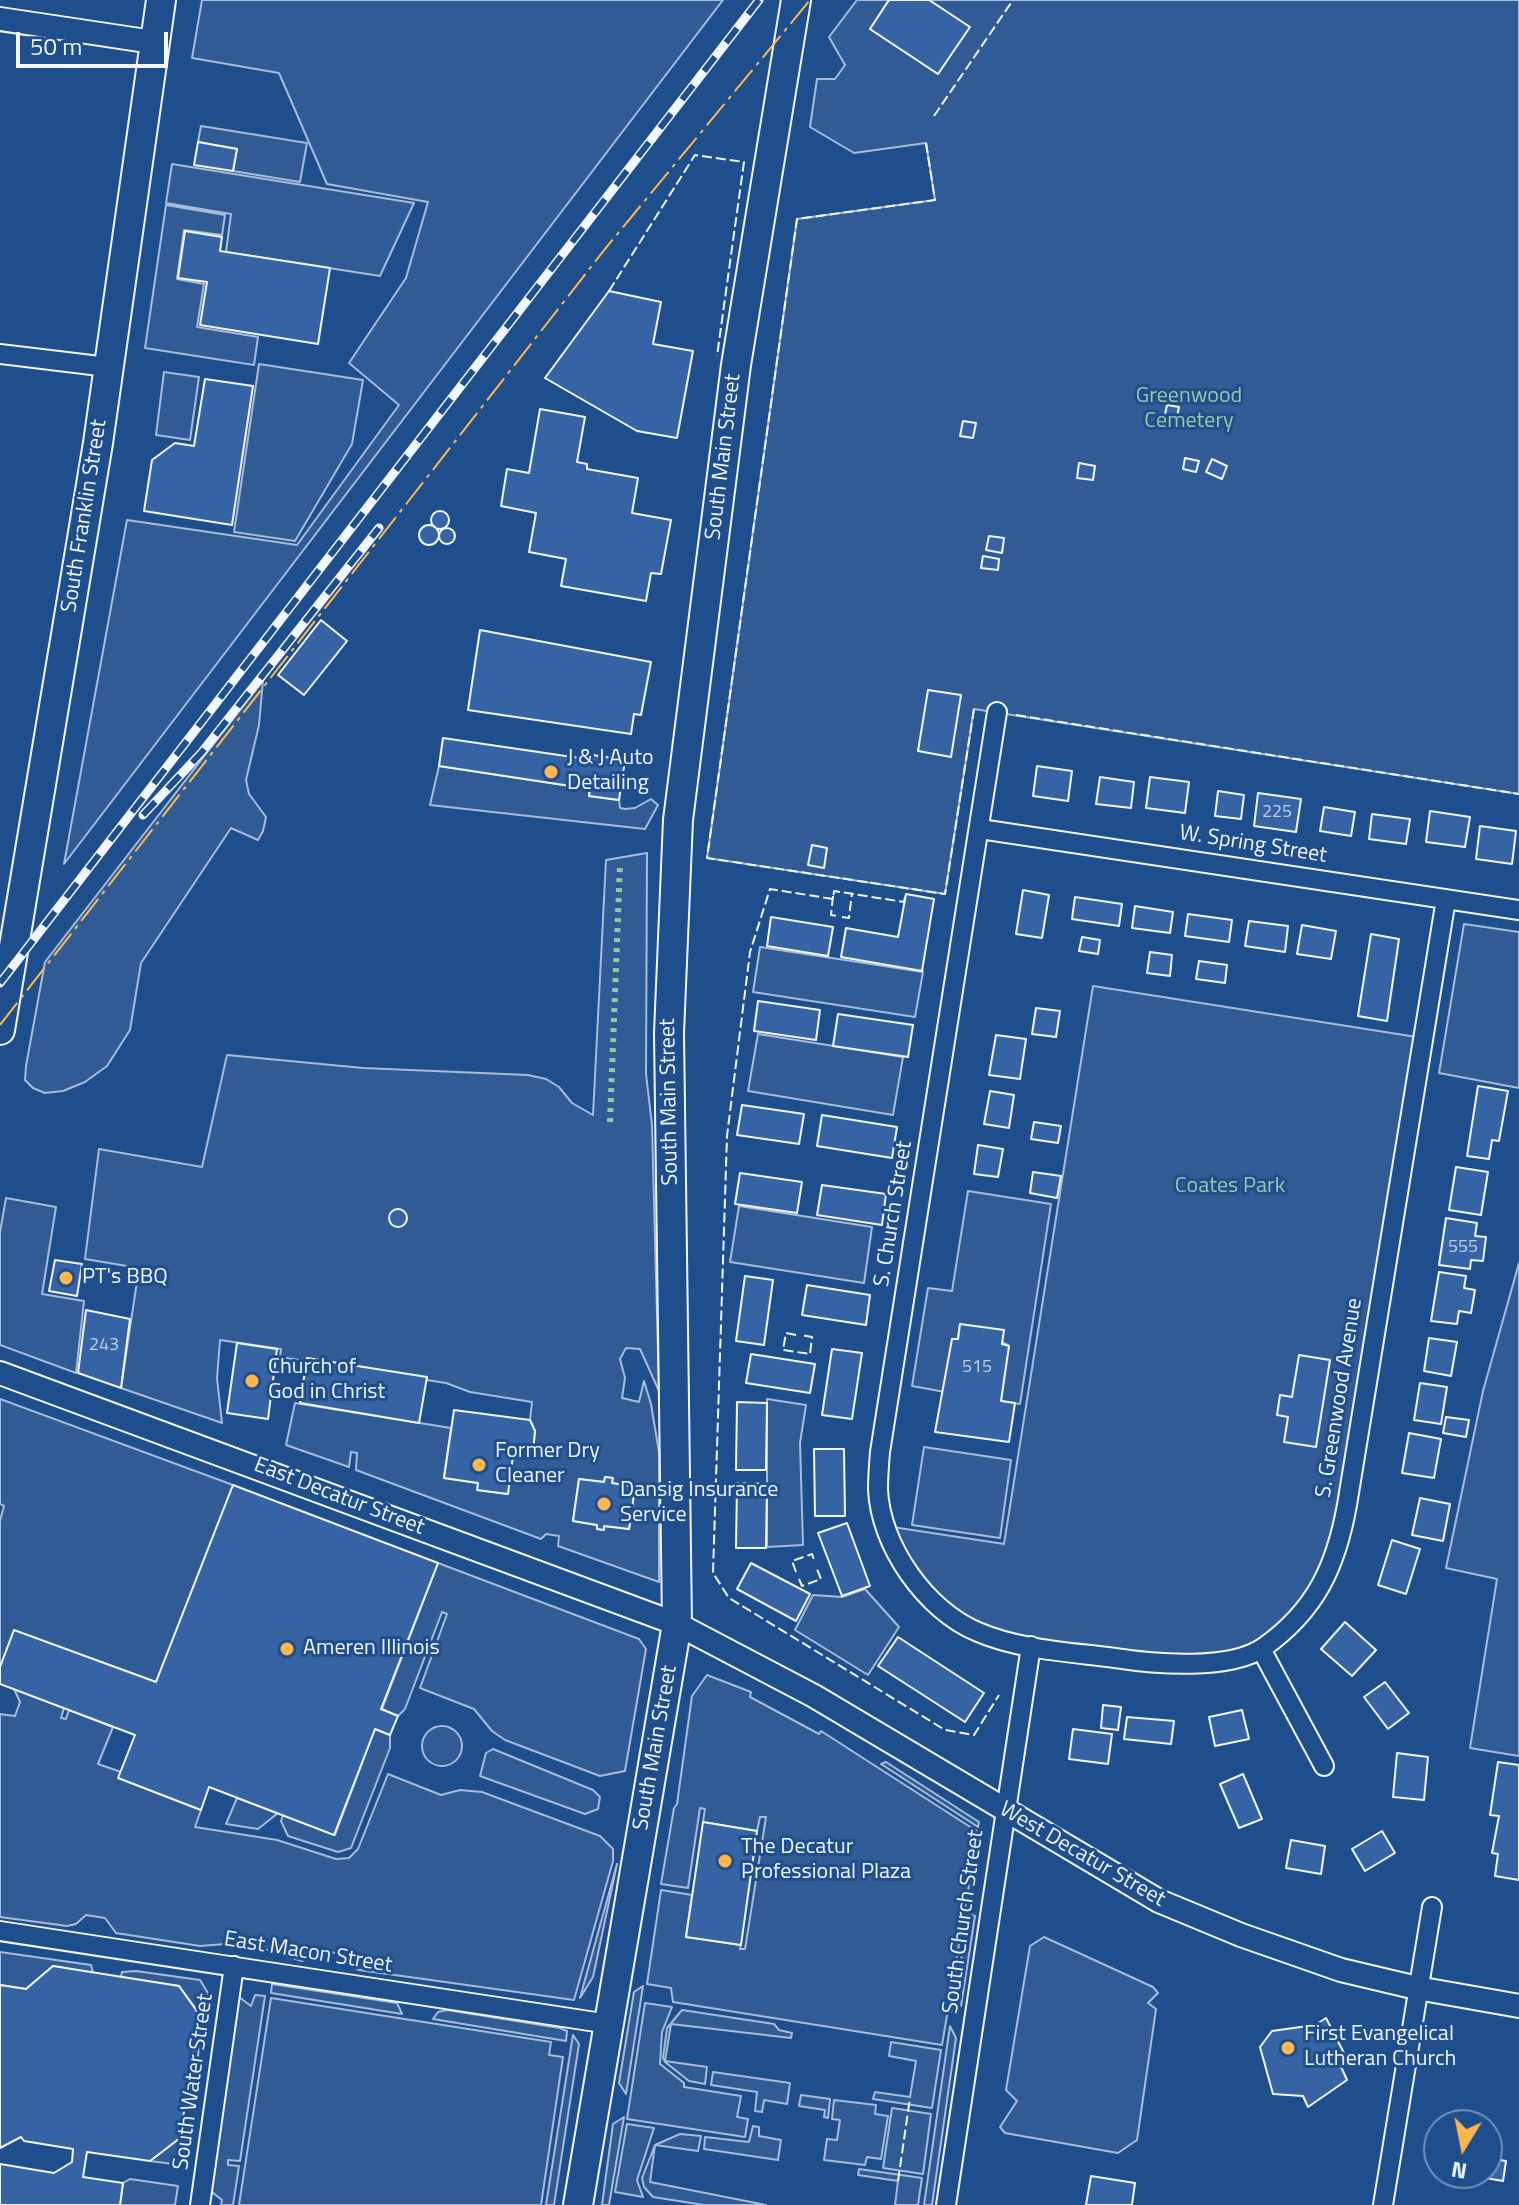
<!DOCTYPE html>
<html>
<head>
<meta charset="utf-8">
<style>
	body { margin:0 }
	#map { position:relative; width:1519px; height:2205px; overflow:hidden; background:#1f4e8c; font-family:"Titillium Web",sans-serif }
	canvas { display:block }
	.north { position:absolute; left:1423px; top:2109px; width:80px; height:80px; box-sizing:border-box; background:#1f4e8c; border:2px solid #7391ba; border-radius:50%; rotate:190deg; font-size:22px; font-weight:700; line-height:32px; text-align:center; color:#f2f6ff }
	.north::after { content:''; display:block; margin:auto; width:28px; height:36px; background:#ffb74d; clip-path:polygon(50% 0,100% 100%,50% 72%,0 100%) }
	.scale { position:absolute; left:16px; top:32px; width:152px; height:36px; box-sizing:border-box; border:4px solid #f2f6ff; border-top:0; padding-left:10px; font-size:24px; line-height:28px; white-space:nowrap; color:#f2f6ff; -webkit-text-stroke:6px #1f4e8c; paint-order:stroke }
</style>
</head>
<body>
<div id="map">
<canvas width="1519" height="2205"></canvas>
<div class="north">N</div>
<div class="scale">50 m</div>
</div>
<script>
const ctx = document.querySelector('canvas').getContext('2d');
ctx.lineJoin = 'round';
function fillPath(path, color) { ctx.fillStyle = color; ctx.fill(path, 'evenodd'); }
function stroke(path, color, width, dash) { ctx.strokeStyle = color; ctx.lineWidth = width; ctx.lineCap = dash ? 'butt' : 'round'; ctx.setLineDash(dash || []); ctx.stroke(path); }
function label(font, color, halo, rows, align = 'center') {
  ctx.font = font + ' "Titillium Web",sans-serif'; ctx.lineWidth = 6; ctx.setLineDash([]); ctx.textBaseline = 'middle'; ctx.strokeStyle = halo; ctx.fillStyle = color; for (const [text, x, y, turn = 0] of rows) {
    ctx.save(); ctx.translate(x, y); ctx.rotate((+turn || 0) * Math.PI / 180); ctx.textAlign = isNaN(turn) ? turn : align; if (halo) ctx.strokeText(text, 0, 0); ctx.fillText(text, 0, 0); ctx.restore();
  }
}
const built = new Path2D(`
	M202,0h521l-659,864 63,-344 170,25 102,-140 -50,-42 57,-85 22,-76 -101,-18 -48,-111 -87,-15z
	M857,0h32l-19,29 68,45 31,-47 -40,-27h590v794l-545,-85 -29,185 -238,-36 90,-639 138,-19 -9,-57 -72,10 -44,-26 7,-48h18l10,-14 -16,-28z
	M201,126l106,17 -7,39 -67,-11 4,-22 -39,-7z
	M172,164l242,39 -34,73 -154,-24 5,-38 -65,-11z
	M166,205l59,10 -3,20 -38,-5 -7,49 27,5 -7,43 61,10 -4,28 -109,-17z
	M259,364l104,16 -11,64 -57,97 -61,-9z
	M164,372l35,5 -9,63 -34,-5z
	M263,680l-4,45 -13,55 3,14 17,23 -3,14 -5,9 -27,-12 -90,135 -11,67 -23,36 -22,16 -22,9 -18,2 -12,-5 -8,-8 1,-14 19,-104z
	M439,766l151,23 -1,7 30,4 1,8 5,1 10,-1 16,-9 7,6 -13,24 -215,-24z
	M647,853l-1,221 6,51 7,266 -19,-42 -14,-1 -6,11 5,19 -3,20 17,4 5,-21 7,23 8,48v130l-101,-36 1,-10 -13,-2 -5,5 -185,-69 1,-17 -6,-1 -2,15 -63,-22 9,-42 156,25 -7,50 34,5v7l29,4 7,-46 19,2 2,-19 -5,-11 2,-18 -62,-10 -24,-9 -166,-26 1,-8 -61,-9 -3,38 5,45 -101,-35 18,-120 -54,-9 14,-110 103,18 25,-112 136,13 165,7 18,4 13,8 13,16 21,12 13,-255zM605,1477l7,1v5l23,4 -6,42 -25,-3v4l-7,-1v-4l-24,-4 6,-42 25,3z
	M1464,924l55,8v156l-80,-15z
	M760,947l163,25 -8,45 -162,-25z
	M1093,986l330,52 -93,535 -69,76 -69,16 -184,-23 -61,-29 -61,-87 118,18z
	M758,1034l145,23 -10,58 -145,-24z
	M968,1191l83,13 -31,200 -19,-3 7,-56 -48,-21 -2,15 -6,1 -7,52 -33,-6 16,-98 24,3z
	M6,1198l50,9 -14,87 42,7 -8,72 -76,-28v-113z
	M739,1206l133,21 -8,56 -134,-21z
	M1519,1263v493l-49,-8 27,-169 -51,-11 37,-177z
	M0,1399l233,86 -77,197 -142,-51 -14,36v-146l4,-15 -4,-2z
	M767,1399l39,6 -6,38 3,102 -36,2z
	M924,1447l87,13 -11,78 -88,-13z
	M438,1563l201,76 7,10 -21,122 -25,5 -95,-36 -13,-9 -18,-22 -54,-21 27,-74 -5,-2 -37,97 -7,7 -16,-7z
	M865,1589l34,38 -31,48 -73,-45 18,-35 29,2z
	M707,1675l44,17 -1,5 69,37 2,-3 157,101 -36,213 -269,-43 -2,-14 -24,-4 14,-94 31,5 -6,42 55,8 -1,4h5l21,-132h-6l-3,14 -54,-9 2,-13 -5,-1 -12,80 -27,-4 13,-76 3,-4 15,-108z
	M14,1689l50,19 -3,10 5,1 3,-9 44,17 -15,37 23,8 -2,6 82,32 -6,17 82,13 59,19 13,-1 9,-9 30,-75 53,21 19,-5 22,2 118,44 13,13v12l-39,139 -215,-30 -10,-5 -5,-11 -23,-3 -19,10 -34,-11 -43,-6 -25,2 -84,-13 -11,-15 -19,-3 -10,9 -9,2 -67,-9v-203l15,2 5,-14z
	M422 1746a20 20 0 1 1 40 0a20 20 0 1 1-40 0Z
	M375,1729l15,6v13l-39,100 -13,4 -50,-16 -7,-15 2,-6 52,20z
	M493,1749l100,41 7,7 -2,12 -13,5 -105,-38 6,-23z
	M886,1762l93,60 -1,5 -97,-63z
	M237,1798l41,15 -20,16 -32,-5z
	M617,1864l-24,113 -13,21z
	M969,1914l6,2 -14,90 -9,6z
	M1044,1937l109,50 5,6 -10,10 8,6 -19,131 -19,13 -113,-20 -5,-6 17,-26 -11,-11 24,-144z
	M0,1952l91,13 2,8 -40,-7 -27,23 -26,-4z
	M136,1971l64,9 8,13 -18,113 -5,-1 14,-92 -20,-27 -58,-9 1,-5z
	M272,1984l125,19 5,11 -131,-21z
	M643,1986l-17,108 -7,-11 15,-91z
	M231,1991l20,15 4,-11 10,1 -25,165 -12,-1v5l11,1 -6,39h-12l1,-5 -19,-15z
	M271,1998l280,44 -2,13 14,2 -22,148h-302z
	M645,2003l27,4 -10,25 -2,32 24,19v4l57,9 -4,21 11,2 -3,18 -118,-18z
	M447,2010l113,18 7,3 -1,10 -133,-22 5,-7z
	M682,2010l92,14 5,6 13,3 -1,5 -120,-14 -6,37 42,6 -2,17 -16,-3 -24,-19 -2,-4 4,-30z
	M950,2026l6,12 -24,167h-8z
	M573,2035l6,9 -25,161h-8z
	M891,2042l50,8 -9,58 -59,-9 2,-7 35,5 6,-36 -27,-5z
	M713,2072l77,11 -3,21 -23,-4 -2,12 -7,-1 2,-19 -46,-7z
	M801,2095l29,4 -2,19 -4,-1 1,-7 -26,-4z
	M834,2100l42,5 -1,9 13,2 -7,43 -14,-2 -2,8 -41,-5 3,-21 10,1 3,-20 -8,-1z
	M892,2108l39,6 -8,60 -40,-6z
	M624,2117l-15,88h-7l11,-81z
	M183,2119l5,1 -7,45 -31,-4 30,-23z
	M627,2124l27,4 -17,52 6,17 -28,-5z
	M753,2126l6,1v9l22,4 -3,20 -74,-11 1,-12 44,5z
	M680,2134l21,2 -3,15 -43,-6 -5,37 116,23h-62l-51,-8 -9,-10 -2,-9 13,-33z
	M859,2169l63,9 -4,27h-23l3,-24 -40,-6z
	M130,2179l48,7 -3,19h-55l3,-22z`);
fillPath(built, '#305b95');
stroke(built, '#a8bbd7', 2);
const building = new Path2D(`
	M889,0h40l41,27 -32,47 -68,-45z
	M198,142l39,7 -4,22 -39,-6z
	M185,231l37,6 -2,14 110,17 -12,76 -118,-19 7,-43 -29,-4z
	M609,291l52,11 -8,42 40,7 -16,87 -40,-7 -92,-53z
	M205,379l48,7 -21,139 -88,-14 8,-51 23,-17 19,3z
	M1167,405l12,2 -3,15 -12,-3z
	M540,409l45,8 -8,45 10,2v5l51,9 -6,35 39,7 -10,54 -10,-1 -5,28 -85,-15 5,-27 -37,-7 7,-39 -35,-7 6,-37 22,4z
	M963,421l13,2 -3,15 -13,-2z
	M1185,458l14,3 -3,11 -13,-3z
	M1212,459l15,7 -5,13 -16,-7z
	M1079,463l16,3 -2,14 -16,-2z
	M431 520a9 9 0 1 1 18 0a9 9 0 1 1-18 0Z
	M419 535a10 10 0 1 1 20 0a10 10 0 1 1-20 0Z
	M439 536a8 8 0 1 1 16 0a8 8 0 1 1-16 0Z
	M989,536l15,2 -2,15 -16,-3z
	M983,556l16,3 -1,11 -17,-2z
	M321,620l26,21 -43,54 -26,-20z
	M480,630l171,32 -10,53 -7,-1 -3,20 -163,-24z
	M928,690l33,5 -10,62 -33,-6z
	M443,738l150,22v-5l32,5 -6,40 -30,-4 1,-7 -151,-23z
	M1037,766l35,5 -4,30 -35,-5z
	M1100,777l34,5 -3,26 -35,-4z
	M1150,777l39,5 -4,31 -39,-5z
	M1218,791l26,4 -3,24 -26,-3z
	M1258,793l43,6 -5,33 -42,-6z
	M1324,807l31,5 -4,24 -31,-5z
	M1430,811l40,6 -5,30 -39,-5z
	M1372,814l38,5 -4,25 -37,-5z
	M1480,826l36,5 -4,33 -36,-5z
	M812,845l15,3 -3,20 -16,-3z
	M1023,890l26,5 -7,43 -26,-4z
	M906,894l28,5 -12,72 -81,-14 5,-29 52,9z
	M1075,897l47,7 -3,22 -47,-7z
	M1135,906l38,6 -3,21 -38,-5z
	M1188,914l44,6 -3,22 -44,-6z
	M771,917l62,10 -5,29 -61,-10z
	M1249,921l39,5 -3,26 -40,-6z
	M1302,925l34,6 -5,28 -34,-5z
	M1371,934l28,5 -12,82 -29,-5z
	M1082,937l18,3 -2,14 -19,-3z
	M1150,952l22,3 -2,21 -23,-3z
	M1199,961l28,4 -2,18 -29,-4z
	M758,1001l62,9 -4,30 -62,-9z
	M1036,1008l24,3 -4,26 -24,-3z
	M838,1014l75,11 -5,32 -75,-11z
	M996,1035l30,4 -6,40 -31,-4z
	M1478,1086l30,5 -9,50 -7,-1 -3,19 -22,-3z
	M990,1091l24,4 -5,33 -25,-4z
	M742,1105l62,9 -5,30 -62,-9z
	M822,1115l75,12 -5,31 -75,-12z
	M1034,1122l27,4 -3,17 -27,-4z
	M978,1145l25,4 -5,28 -24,-3z
	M1456,1167l32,5 -7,43 -32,-5z
	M1033,1172l28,4 -4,22 -27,-5z
	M740,1173l62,9 -5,31 -62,-9z
	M822,1185l64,9 -4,31 -65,-10z
	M389 1218a9 9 0 1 1 18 0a9 9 0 1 1-18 0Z
	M1446,1218l31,5 -2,13 11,1 -3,24 -12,-1 -1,9 -31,-4z
	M55,1260l27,4 -5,32 -28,-5z
	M1439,1272l27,4 -2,12 11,2 -4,23 -12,-2 -2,13 -26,-3z
	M745,1276l28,4 -9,65 -28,-4z
	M807,1285l63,10 -4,30 -64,-10z
	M86,1310l44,9 -9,69 -43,-15z
	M960,1324l44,6 -2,14 7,2 -8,55 14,2 -6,39 -74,-10 17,-93h6z
	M1429,1338l28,4 -6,34 -27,-5z
	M237,1343l40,6 -9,70 -41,-6z
	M832,1349l30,4 -10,66 -30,-4z
	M751,1354l64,10 -5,29 -64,-10z
	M1299,1355l31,5 -14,87 -32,-5 4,-25 -11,-2 3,-20 12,2z
	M307,1358l120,19 -8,46 -119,-20z
	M1420,1383l27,4 -6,37 -27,-4z
	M737,1402l30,1 -1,67h-30z
	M454,1410l76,10 5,11 -2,20 -19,-3 -6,46 -31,-4 1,-7 -34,-5z
	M1446,1417l23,3 -3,17 -23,-4z
	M1409,1433l32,6 -7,39 -32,-5z
	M814,1449h30l1,67h-30z
	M605,1477l8,1 -1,5 23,4 -6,42 -25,-3v4l-7,-1v-4l-24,-4 6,-42 25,3z
	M737,1483l30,1 -1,64h-30z
	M233,1485l205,78 -57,146 17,7 -8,19 -15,-6 -41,106 -125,-48 -8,23 -83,-32 17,-43 -135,-51v-17l14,-37 142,52z
	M1420,1498l30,6 -7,37 -31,-6z
	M847,1523l23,63 -28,10 -24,-63z
	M1392,1540l28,9 -14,45 -28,-9z
	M751,1563l59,31 -14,27 -59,-32z
	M1345,1622l31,28 -24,26 -31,-27z
	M898,1637l86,56 -19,29 -87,-56z
	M1385,1682l24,31 -21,16 -24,-32z
	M1103,1705l18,2 -3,23 -17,-2z
	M1242,1710l7,29 -34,7 -6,-29z
	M1127,1717l47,4 -3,23 -47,-5z
	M1073,1729l39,5 -4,30 -39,-5z
	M1397,1753l31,4 -4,43 -31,-3z
	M1498,1762l21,3v115l-24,-4 3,-22 -6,-1 7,-37 -9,-1z
	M1243,1774l19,45 -23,9 -19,-44z
	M703,1822l54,9 -16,114 -55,-8z
	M1382,1831l13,22 -30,18 -13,-22z
	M1291,1840l34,6 -4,28 -35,-6z
	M53,1966l126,20 20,28 -19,124 -30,23 -63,-9 -4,25 40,6 -3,22h-120v-41l54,9 18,-11 1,-13 -49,-8 -3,-4 -21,11v-163l26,4z
	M1326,2018l18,35 -6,7 9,20 -39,27 -5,-11 -30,-2 -13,-47 12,-16 43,-6z
	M1487,2158l19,3 -3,20 -46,-8h30z
	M1091,2176l44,7 -3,22h-46z`);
fillPath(building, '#3563a3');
stroke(building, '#f2f6ff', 2);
const minor = new Path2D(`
	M0,354l108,13
	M997,712l-117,740c-1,12 -2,25 -2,37 2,56 48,122 100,143 42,18 92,20 137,26 39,6 115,13 149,-11 52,-37 72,-81 83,-142l99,-606
	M980,829l539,81
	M1261,1649l63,117
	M0,1931l609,93
	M200,2205l34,-239
	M946,2205l85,-559
	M1383,2205l49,-298`);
const tertiary = new Path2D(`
	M0,19l153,23
	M0,1373l677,251 137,72 345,205 82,34 100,35 76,18 102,18`);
const primary = new Path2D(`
	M0,1030l98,-587 63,-443
	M578,2205l99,-581 -8,-591 9,-213 58,-455 60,-365`);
stroke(minor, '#f2f6ff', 22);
stroke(tertiary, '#f2f6ff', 26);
stroke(primary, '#f2f6ff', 32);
stroke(minor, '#1f4e8c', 18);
stroke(tertiary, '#1f4e8c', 22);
stroke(primary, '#1f4e8c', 28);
const rail = new Path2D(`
	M143,815l59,-63 177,-224
	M0,983l759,-983`);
stroke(rail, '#f2f6ff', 9);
stroke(rail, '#1f4e8c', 6, [18]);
stroke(new Path2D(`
	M610,1122l10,-257`), '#97c8a6', 6, [4, 6]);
stroke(new Path2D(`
	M934,116l79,-116
	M926,143l9,57 -138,19 -90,639 238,36 29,-185
	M609,291l86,-136 49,7 -27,194
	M1016,715l503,79
	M833,896l-2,19 7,1
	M905,897l-1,5 -70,-11 -1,8 -63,-10 -20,63 -23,184 -14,437 16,25 216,132 29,5 25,-40
	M842,917l7,1 3,-25
	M796,1335l-10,-2 -3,17 27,4 2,-17 -11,-2
	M796,1572l-4,-11 20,-7 3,8
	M799,1579l3,7 19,-7 -4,-10
	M898,2181l12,-83`), '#f2f6ff', 2, [10, 4]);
stroke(new Path2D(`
	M0,1025l605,-776 205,-249`), '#ffb74d', 2, [28, 6, 4, 6]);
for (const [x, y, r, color] of [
	[551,772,8,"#ffb74d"],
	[66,1278,8,"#ffb74d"],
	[252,1381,8,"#ffb74d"],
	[479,1465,8,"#ffb74d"],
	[604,1504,8,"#ffb74d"],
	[287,1649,8,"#ffb74d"],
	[725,1861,8,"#ffb74d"],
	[1288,2048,8,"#ffb74d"]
]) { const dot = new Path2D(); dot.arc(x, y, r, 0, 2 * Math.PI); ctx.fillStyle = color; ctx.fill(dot); stroke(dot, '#1f4e8c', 3); }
label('18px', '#c3d1e8', null, [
	["225",1277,813],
	["555",1463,1248],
	["243",104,1346],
	["515",977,1368]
]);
label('22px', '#97c8a6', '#1f4e8c', [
	["Greenwood",1189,397],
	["Cemetery",1189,422],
	["Coates Park",1230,1187]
]);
label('22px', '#f2f6ff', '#1f4e8c', [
	["South Main Street",724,457,-83],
	["South Franklin Street",85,516,-81],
	["W. Spring Street",1253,845,9],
	["South Main Street",670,1102,-91],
	["S. Church Street",894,1214,-81],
	["S. Greenwood Avenue",1340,1398,-81],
	["East Decatur Street",339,1497,21],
	["South Main Street",656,1748,-80],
	["West Decatur Street",1082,1855,30],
	["South Church Street",964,1922,-82],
	["East Macon Street",308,1953,9],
	["South Water Street",194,2082,-82]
]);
label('22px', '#f2f6ff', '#1f4e8c', [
	["J & J Auto",567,759],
	["Detailing",567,784],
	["PT's BBQ",82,1278],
	["Church of",268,1368],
	["God in Christ",268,1393],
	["Former Dry",495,1452],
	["Cleaner",495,1477],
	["Dansig Insurance",620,1491],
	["Service",620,1516],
	["Ameren Illinois",303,1649],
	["The Decatur",741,1848],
	["Professional Plaza",741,1873],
	["First Evangelical",1304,2035],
	["Lutheran Church",1304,2060]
], 'left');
</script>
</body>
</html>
